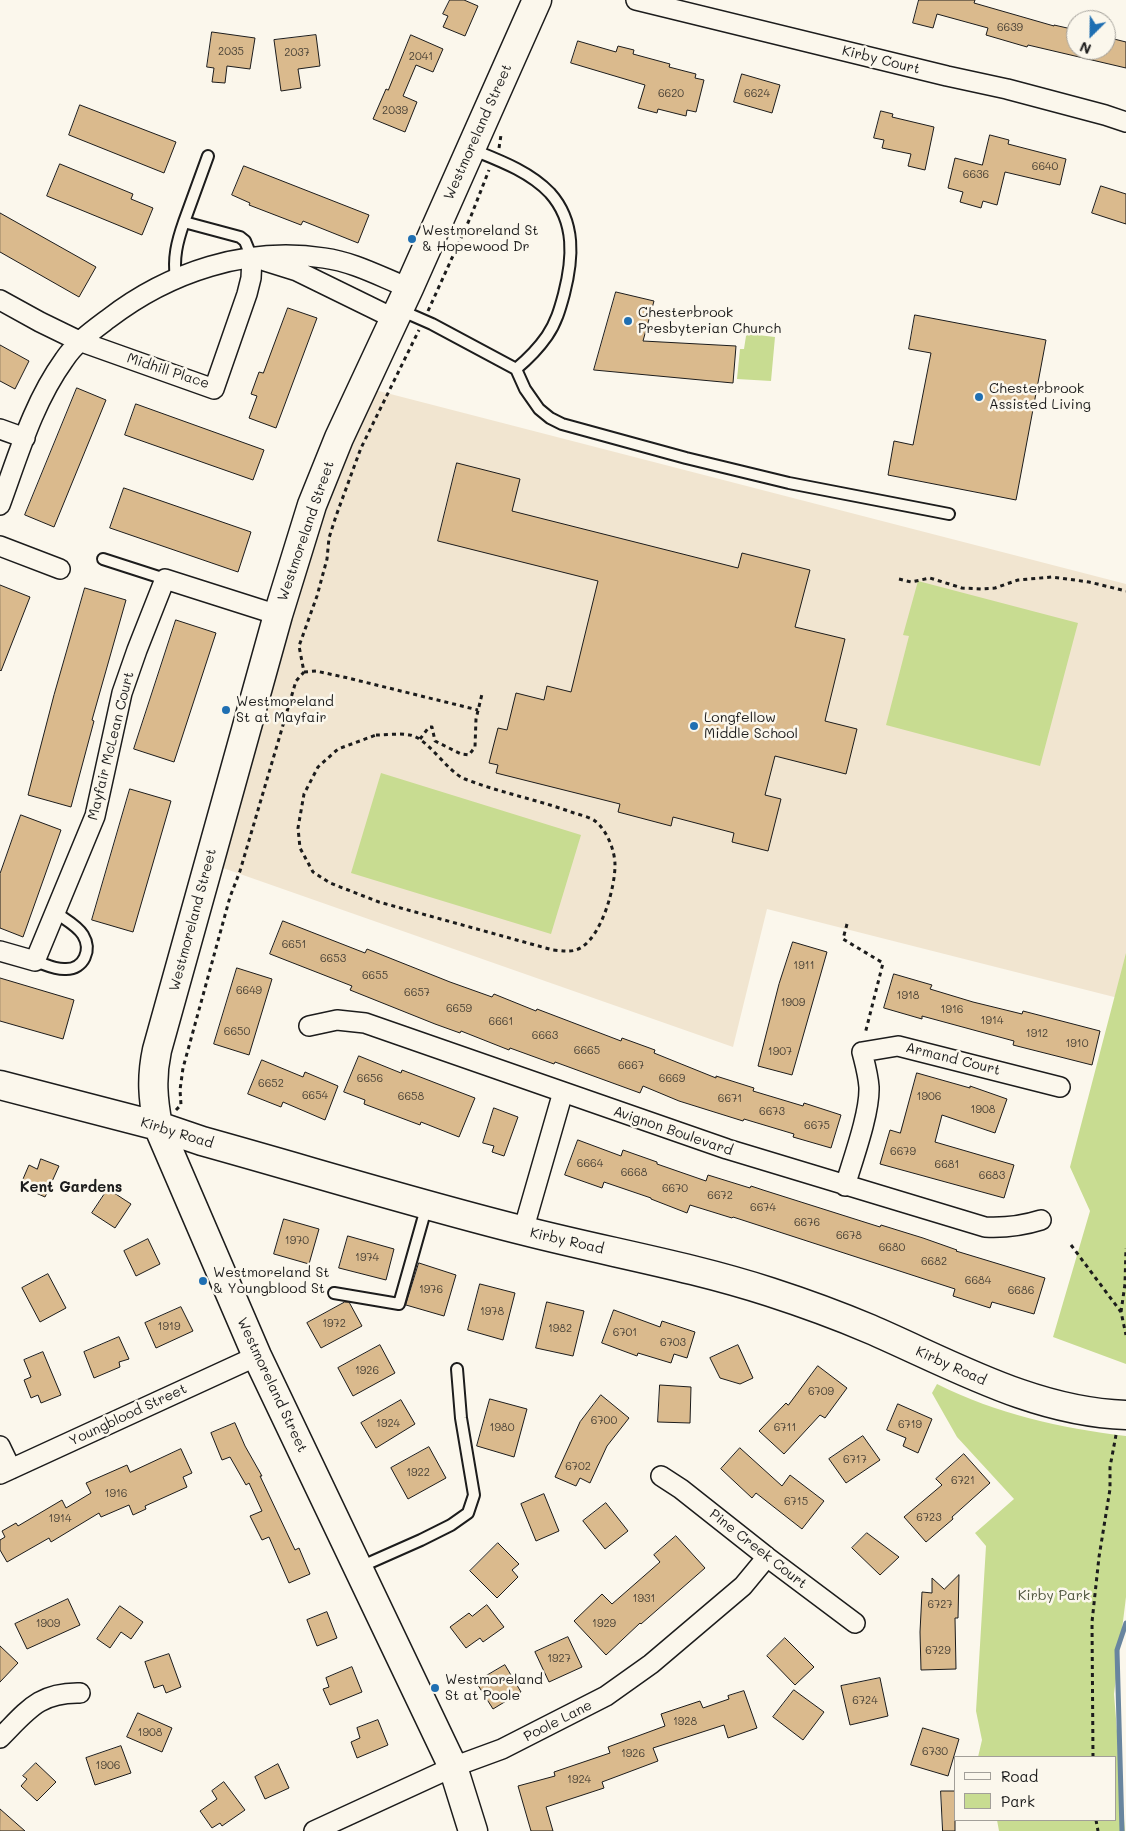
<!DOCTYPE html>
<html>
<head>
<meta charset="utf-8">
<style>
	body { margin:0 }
	#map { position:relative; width:1126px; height:1831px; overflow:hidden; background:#fbf7ec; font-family:Mali,sans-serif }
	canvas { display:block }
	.legend { position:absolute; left:954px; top:1756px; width:162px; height:65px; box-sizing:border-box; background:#fbf7ec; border:1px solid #a29f99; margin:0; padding:6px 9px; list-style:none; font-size:15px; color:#1c1c1c }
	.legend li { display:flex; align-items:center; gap:10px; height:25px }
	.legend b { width:25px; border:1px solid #a29f99 }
	.north { position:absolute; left:1066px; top:10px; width:50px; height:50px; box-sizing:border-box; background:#fbf7ec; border:1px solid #a29f99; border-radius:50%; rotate:203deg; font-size:14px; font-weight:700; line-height:20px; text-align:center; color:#1c1c1c }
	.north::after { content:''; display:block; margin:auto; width:18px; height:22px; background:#1f6fb2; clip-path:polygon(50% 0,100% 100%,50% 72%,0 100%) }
</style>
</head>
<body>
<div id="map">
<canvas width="1126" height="1831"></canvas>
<ul class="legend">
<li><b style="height:6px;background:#fbf7ec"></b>Road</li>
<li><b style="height:14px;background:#c8dc91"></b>Park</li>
</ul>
<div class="north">N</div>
</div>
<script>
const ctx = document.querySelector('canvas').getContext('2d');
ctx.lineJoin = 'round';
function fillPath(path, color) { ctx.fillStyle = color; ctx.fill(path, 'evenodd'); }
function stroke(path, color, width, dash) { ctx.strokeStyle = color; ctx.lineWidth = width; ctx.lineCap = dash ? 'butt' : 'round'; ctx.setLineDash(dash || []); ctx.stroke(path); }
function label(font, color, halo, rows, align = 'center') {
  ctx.font = font + ' Mali,sans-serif'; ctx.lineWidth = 5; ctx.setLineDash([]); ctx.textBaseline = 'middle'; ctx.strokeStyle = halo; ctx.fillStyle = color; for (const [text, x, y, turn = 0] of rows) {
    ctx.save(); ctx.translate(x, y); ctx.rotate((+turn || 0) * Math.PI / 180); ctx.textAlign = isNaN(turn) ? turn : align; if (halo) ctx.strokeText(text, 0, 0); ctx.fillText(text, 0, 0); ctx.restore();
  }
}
fillPath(new Path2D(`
	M371,389l755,195v416l-359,-91 -34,138 -510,-179 99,-371z`), '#f1e5d0');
fillPath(new Path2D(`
	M749,334l26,3 -4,44 -34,-2 3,-30h4l2,-13z
	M918,581l160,42 -38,143 -154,-41 23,-89 -6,-1z
	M381,773l200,62 -30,99 -200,-61z
	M1126,953v411l-73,-27 37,-126 -20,-44z
	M937,1384c60,30 123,44 189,52v161l-12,97 11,137h-126l-2,-11h118v-63h-137l4,-17 -6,-29 10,-165 -11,-13 39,-34 -57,-62 -25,-44z`), '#c8dc91');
stroke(new Path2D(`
	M1122,1831l-5,-181 9,-27`), '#68859f', 5);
const building = new Path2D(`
	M450,0h14l14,6 -13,30 -22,-9 5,-11 -5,-2z
	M919,0h56l-1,3 80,23v-1l22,5v20h31l3,-12 16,4v26l-98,-23 -1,2 -41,-12 2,-7 -51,-14 -4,14 -20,-5z
	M212,32l43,6 -5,31 -23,-3 -2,17 -13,-1 2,-14 -7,-1z
	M316,35l4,31 -22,3 3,19 -20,3 -7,-51z
	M411,35l32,14 -10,23 -17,-7 -13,31 14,6 -12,30 -32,-13 13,-30 2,1z
	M578,41l38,11 2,-6 16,4 -1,4 37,10 -1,3 27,7 -1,4 9,2 -8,32 -9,-2 -1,6 -28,-7 -1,4 -19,-5 7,-23 -74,-22z
	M742,74l38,11 -8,28 -38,-11z
	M80,105l96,37 -12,31 -95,-38z
	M881,111l12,3 -1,3 42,10 -9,43 -17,-4 3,-12 -29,-6 2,-8 -10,-2z
	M990,135l19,5 -1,4 58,15 -6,26 -55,-13 -8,33 -14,-4 -2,7 -21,-6 3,-10 -15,-4 7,-30 27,7z
	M60,164l73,30 -2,5 22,9 -11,27 -95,-39z
	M244,166l125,49 -11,28 -55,-22 -2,4 -52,-20 1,-2 -18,-8z
	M1101,186l25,8v30l-34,-11z
	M0,213l96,54 -17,30 -79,-45z
	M616,292l38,9 -11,40 93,5 -3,37 -139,-13z
	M288,308l29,10 -41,110 -27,-10 8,-22 -6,-2 8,-22 4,1z
	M915,315l131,25 -30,160 -128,-25 6,-34 19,4 18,-92 -22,-4z
	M0,345l29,16 -14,28 -15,-8z
	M77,388l29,12 -52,127 -29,-12z
	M136,404l128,46 -11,30 -128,-45z
	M457,463l63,16 -8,32 226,57 4,-15 68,17 -15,57 50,12 -20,82 32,8 -11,45 -71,-18 -10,39 16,4 -13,52 -36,-9 2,-9 -61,-16 -2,9 -53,-14 2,-8 -124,-31 2,-8 -9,-2 9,-35 9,2 9,-37 28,7 3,-14 24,6 27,-111 -160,-40z
	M124,488l127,44 -13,40 -128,-44z
	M0,585l30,12 -29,74 -1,-1z
	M85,588l41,12 -34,120 2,1 -23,86 -43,-12 26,-100z
	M176,620l40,13 -42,129 -40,-13z
	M130,789l41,12 -38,131 -41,-12z
	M21,815l40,15 -38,107 -23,-9v-54z
	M283,921l82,32 2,-4 83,33 42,15 2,-3 42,17 1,-2 84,32 1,-3 33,12 -1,3 62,25v-2l38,12 -1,3 50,15 1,-3 37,12 -10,33 -38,-11 1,-3 -50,-15 -1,2 -64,-20 -36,-15 -3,7 -85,-31 -1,2 -44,-16 -1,2 -48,-19 -1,2 -25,-9 -85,-34 2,-4 -82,-32z
	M793,942l34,10 -35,123 -34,-9 21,-82z
	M237,968l35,11 -23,76 -35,-11z
	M894,974l38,11 -2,4 43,13 49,12 1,-3 77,20 -8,34 -79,-20 1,-4 -92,-25v3l-38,-11z
	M0,978l74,22 -11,39 -63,-18z
	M359,1056l42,17 1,-3 73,28 -16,39 -38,-15 -1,3 -56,-21 1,-4 -21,-8z
	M262,1060l41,17 2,-5 33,14 -13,34 -42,-18 -2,5 -33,-13z
	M917,1073l53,15v-2l37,13 -12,34 -53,-18 -7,27 79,23 -10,33 -124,-34 10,-34 10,3z
	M494,1108l24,9 -14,39 -12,-4 2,-6 -11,-3z
	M578,1140l43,16 2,-6 34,12v2l49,17 2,-6 42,13 1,-2 12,4 117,37 1,-2 42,13 34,12 -1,1 89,27 -11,36 -42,-12 -2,6 -37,-12 2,-7 -222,-72 -1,1 -42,-13 -3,8 -36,-14v-1l-47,-16 -2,6 -37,-13z
	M41,1159l18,7 -14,31 -25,-11 9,-21 8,4z
	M108,1189l23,15 -16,24 -23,-15z
	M284,1219l35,10 -10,35 -35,-10z
	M348,1236l46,13 -8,31 -47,-12z
	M148,1239l12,25 -24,12 -12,-25z
	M419,1263l37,12 -12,41 -38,-11z
	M48,1274l18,34 -26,14 -18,-34z
	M480,1284l35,9 -12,47 -35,-10z
	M345,1302h4l13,24 -41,22 -14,-25z
	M547,1302l37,9 -11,45 -37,-8z
	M181,1307l12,24 -37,17 -11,-25z
	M614,1310l46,17 2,-6 33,11 -8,26 -13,-4 -3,9 -33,-10 -1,3 -35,-13z
	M119,1337l10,22 -10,3 1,5 -26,11 -10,-26z
	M380,1345l15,28 -42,23 -15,-28z
	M738,1345l15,33 -13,6 -20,-6 -10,-20z
	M43,1352l18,43 -20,8 -3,-8 -7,3 -7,-18 7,-3 -7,-17z
	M818,1366l29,22 -22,30 -5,-3 -36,39 -25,-23 27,-28 2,2z
	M660,1385l31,2 -1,36 -32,-1z
	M601,1395l28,23 -22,28 -17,37 -10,-5 -4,8 -21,-9 25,-55z
	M490,1399l37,10 -13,48 -37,-11z
	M401,1400l14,24 -39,24 -15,-25z
	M898,1404l34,15 -14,34 -15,-7 3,-8 -19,-8z
	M235,1423l10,23 17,30h-2l35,74 4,-2 11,26 -21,9 -20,-46 -7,3 -12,-24 12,-5 -13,-28 -3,2 -16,-28 -8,3 -11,-27z
	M863,1436l17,24 -34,23 -17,-24z
	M429,1447l17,31 -38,21 -17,-31z
	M740,1448l42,38 8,-11 34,26 -22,28 -46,-36 -4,5 -31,-29z
	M181,1449l11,24 -9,4 4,10 -42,19 1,3 -13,6 -4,-10 -28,12 -2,-4 -48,29 -2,-4 -42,24 -7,-12v-10l5,-3 -3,-6 14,-8 2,3 44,-26 4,8 25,-15 -5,-10 41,-18 3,7z
	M964,1454l26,29 -38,34 1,2 -27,23 -22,-25 38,-32 -6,-6z
	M544,1494l15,37 -23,10 -15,-37z
	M606,1503l22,28 -23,18 -22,-28z
	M867,1533l32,24 -19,18 -28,-27z
	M676,1536l29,32 -64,56 -1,-1 -34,32 -32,-34 28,-27 10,10 48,-42 -6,-7z
	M498,1543l21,21 -7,6 6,7 -21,21 -27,-27z
	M959,1575l-1,43h-3l1,51 -35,1 -1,-38 2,-40 10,1v-15l12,11z
	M68,1599l12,26 -53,24 -12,-25z
	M487,1605l17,22 -21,15 -3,-4 -14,10 -16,-21 19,-14 3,3z
	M120,1606l23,16 -12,17 -10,-7 -11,16 -13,-9z
	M327,1612l10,26 -20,8 -10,-26z
	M568,1637l14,30 -33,15 -14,-30z
	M785,1638l29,29 -19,18 -28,-29z
	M0,1646l18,17 -18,19z
	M169,1654l12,33 -15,6 -3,-8 -9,3 -9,-26z
	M505,1665l16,27 -28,17 -17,-27z
	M352,1667l10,25 -32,13 -7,-16 6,-2 -3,-9z
	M880,1678l8,38 -38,9 -9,-39z
	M794,1690l30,22 -21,28 -30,-23z
	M744,1691l13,37 -29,10 -4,-13 -71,23 5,13 -56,21 2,6 -58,19 7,24h-22l-13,-45 37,-10 -1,-4 56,-19 -2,-6 57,-21 -4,-12 39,-13 3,7 26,-9 -1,-3z
	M138,1713l34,15 -10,24 -35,-15z
	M378,1720l10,25 -31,13 -6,-16 9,-4 -3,-10z
	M923,1728l36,11 -11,37 -37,-11z
	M121,1746l10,27 -36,12 -9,-27z
	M36,1763l20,19 -19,19 -16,-15 6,-7 -4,-3z
	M278,1764l11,24 -24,11 -10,-22z
	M224,1782l21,28 -23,16 -2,-3 -8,5 -12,-17 17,-12 -5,-8z
	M941,1791h14v40h-12z
	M0,1809l25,22h-25z`);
fillPath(building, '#daba8d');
stroke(building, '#1c1c1c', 1);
const service = new Path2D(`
	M471,149c27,11 58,22 79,44 26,29 23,66 14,101 -4,15 -8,29 -17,42 -9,13 -19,23 -31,33
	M184,222l24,-66
	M176,279c-3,-21 1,-37 8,-57l56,15 5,4 7,17
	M400,310l32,14 84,45 9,20 14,20 11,9 12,6 124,34 103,25 160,31
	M103,559l62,20
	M35,961c10,3 20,9 31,8 18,0 26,-19 17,-34 -6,-10 -19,-16 -28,-23
	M334,1293l65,11 28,-99
	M360,1567l61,-27 30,-15 17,-12 6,-18 -13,-77 -4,-49`);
const minor = new Path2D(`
	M636,0l311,76 60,13 98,26 21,7
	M265,261l32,10 98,48
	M0,300l40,22 39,19 135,48 33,-95 4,-16 1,-20
	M0,429l25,9
	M0,505c18,-49 33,-102 64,-145 11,-17 28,-29 44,-41 61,-47 139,-73 216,-61 30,4 57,19 85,30
	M0,546l60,23
	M0,951l35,10 60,-145 27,-123 15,-43 28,-71 113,36
	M309,1026l28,-6 28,3 362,126 258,78c20,1 37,-1 56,-7
	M845,1186c8,-27 25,-73 24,-99 -1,-13 -4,-23 -7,-35l36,-6 162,41
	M523,1231l40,-139
	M0,1446l11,23
	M0,1474l257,-118
	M661,1476l20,13 86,68 88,66
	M0,1738c27,-27 39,-46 80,-45
	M314,1831l139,-64 49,-18 104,-53 45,-32 92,-78 24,-29`);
const secondary = new Path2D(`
	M0,1085l158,41 44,15c108,30 215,63 323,90 82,21 165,35 245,61 34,11 67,23 100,37 83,36 164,83 256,86
	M473,1831l-20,-64 -196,-411 -99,-230c-5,-27 -7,-48 -1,-76l121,-435 34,-110 27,-67 70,-150 128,-288`);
stroke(service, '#1c1c1c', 14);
stroke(minor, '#1c1c1c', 22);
stroke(secondary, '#1c1c1c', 31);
stroke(new Path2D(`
	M499,148l2,-13
	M428,311l43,-95 18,-46
	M899,579l12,3 19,-4 32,10 19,1 14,-1 23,-8 34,-3 37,5 37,9
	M304,672l12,-1 32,7 130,32
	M376,735c11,0 24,-2 34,0 18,3 37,37 55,44 36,14 74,21 109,34 6,2 16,4 21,8 12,9 20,30 20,44 0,23 -13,69 -33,82 -9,6 -18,4 -29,3l-174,-48 -49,-19 -17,-11 -13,-24 -2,-20 6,-34 14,-27 20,-18z
	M420,739l9,-12h3l3,14 26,13 8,1 6,-8 1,-28 6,-25
	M847,924l-4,15 40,24 -18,71
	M176,1110l5,-5 -1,-15 3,-22 47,-171 10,-26 56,-190 8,-9 -5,-26 18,-50 10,-37 2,-21 7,-22 25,-68 58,-118
	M1071,1245l50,67 5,23
	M1121,1312l4,-28 1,-36
	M1093,1757l-1,-135 7,-65 11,-68v-22l6,-32
	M1096,1820l2,11`), '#1c1c1c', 3, [4, 4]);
stroke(service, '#fbf7ec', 10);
stroke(minor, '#fbf7ec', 19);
stroke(secondary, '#fbf7ec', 28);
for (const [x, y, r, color] of [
	[412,239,5,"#1f6fb2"],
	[628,321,5,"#1f6fb2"],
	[979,397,5,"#1f6fb2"],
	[226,710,5,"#1f6fb2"],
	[694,726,5,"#1f6fb2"],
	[203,1281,5,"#1f6fb2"],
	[435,1688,5,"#1f6fb2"]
]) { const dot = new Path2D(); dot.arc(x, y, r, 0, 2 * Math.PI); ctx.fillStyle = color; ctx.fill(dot); stroke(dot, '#fbf7ec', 2); }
label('11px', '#4c4438', null, [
	["6639",1010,28],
	["2035",231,52],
	["2037",297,53],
	["2041",421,57],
	["6620",671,94],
	["6624",757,94],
	["2039",395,111],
	["6640",1045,167],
	["6636",976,175],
	["6651",294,945],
	["6653",333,959],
	["1911",804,966],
	["6655",375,976],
	["6649",249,991],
	["6657",417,993],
	["1918",908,996],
	["1909",793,1003],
	["6659",459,1009],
	["1916",952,1010],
	["1914",992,1021],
	["6661",501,1022],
	["6650",237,1032],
	["1912",1037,1034],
	["6663",545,1036],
	["1910",1077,1044],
	["6665",587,1051],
	["1907",780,1052],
	["6667",631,1066],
	["6656",370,1079],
	["6669",672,1079],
	["6652",271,1084],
	["6654",315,1096],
	["6658",411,1097],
	["1906",929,1097],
	["6671",730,1099],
	["1908",983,1110],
	["6673",772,1112],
	["6675",817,1126],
	["6679",903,1152],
	["6664",590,1164],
	["6681",947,1165],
	["6668",634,1173],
	["6683",992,1176],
	["6670",675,1189],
	["6672",720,1196],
	["6674",763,1208],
	["6676",807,1223],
	["6678",849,1236],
	["1970",297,1241],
	["6680",892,1248],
	["1974",367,1258],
	["6682",934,1262],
	["6684",978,1281],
	["1976",431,1290],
	["6686",1021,1291],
	["1978",492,1312],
	["1972",334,1324],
	["1919",169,1327],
	["1982",560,1329],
	["6701",625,1333],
	["6703",673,1343],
	["1926",367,1371],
	["6709",821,1392],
	["6700",604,1421],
	["1924",388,1424],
	["6719",910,1425],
	["1980",502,1428],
	["6711",785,1428],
	["6717",855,1460],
	["6702",578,1467],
	["1922",418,1473],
	["6721",963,1481],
	["1916",116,1494],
	["6715",796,1502],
	["6723",929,1518],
	["1914",60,1519],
	["1931",644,1599],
	["6727",940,1605],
	["1909",48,1624],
	["1929",604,1624],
	["6729",938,1651],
	["1927",559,1659],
	["6724",865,1701],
	["1928",685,1722],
	["1908",150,1733],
	["6730",935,1752],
	["1926",633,1754],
	["1906",108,1766],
	["1924",579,1780]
]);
label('14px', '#1c1c1c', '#fbf7ec', [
	["Kirby Court",881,60,14],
	["Westmoreland Street",478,132,-66],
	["Midhill Place",168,371,18],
	["Westmoreland Street",306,531,-71],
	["Mayfair McLean Court",111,746,-76],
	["Westmoreland Street",193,920,-75],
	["Armand Court",953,1059,14],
	["Avignon Boulevard",673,1131,19],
	["Kirby Road",177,1133,17],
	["Kirby Road",567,1241,13],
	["Kirby Road",951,1366,24],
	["Westmoreland Street",272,1385,65],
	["Youngblood Street",128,1415,-25],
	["Pine Creek Court",758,1549,38],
	["Poole Lane",558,1721,-27]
]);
label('14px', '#1c1c1c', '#fbf7ec', [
	["Westmoreland St",422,231],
	["& Hopewood Dr",422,247],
	["Chesterbrook",638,313],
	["Presbyterian Church",638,329],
	["Chesterbrook",989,389],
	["Assisted Living",989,405],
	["Westmoreland",236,702],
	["St at Mayfair",236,718],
	["Longfellow",704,718],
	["Middle School",704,734],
	["Westmoreland St",213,1273],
	["& Youngblood St",213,1289],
	["Westmoreland",445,1680],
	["St at Poole",445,1696]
], 'left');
label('14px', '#50563f', '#fbf7ec', [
	["Kirby Park",1054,1596]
]);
label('bold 15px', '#1c1c1c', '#fbf7ec', [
	["Kent Gardens",71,1187]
]);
</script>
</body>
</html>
